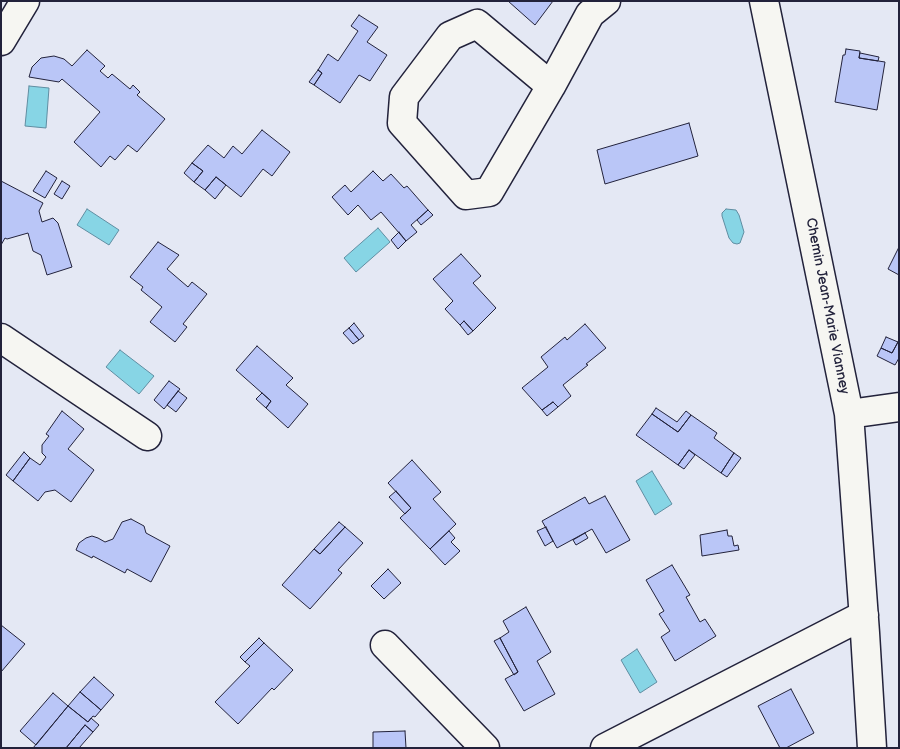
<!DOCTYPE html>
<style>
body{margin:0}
#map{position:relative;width:900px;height:749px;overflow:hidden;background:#e4e8f4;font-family:"Balsamiq Sans",sans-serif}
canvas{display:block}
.frame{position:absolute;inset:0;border:2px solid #22223b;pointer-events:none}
</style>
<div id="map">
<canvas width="900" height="749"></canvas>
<div class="frame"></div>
</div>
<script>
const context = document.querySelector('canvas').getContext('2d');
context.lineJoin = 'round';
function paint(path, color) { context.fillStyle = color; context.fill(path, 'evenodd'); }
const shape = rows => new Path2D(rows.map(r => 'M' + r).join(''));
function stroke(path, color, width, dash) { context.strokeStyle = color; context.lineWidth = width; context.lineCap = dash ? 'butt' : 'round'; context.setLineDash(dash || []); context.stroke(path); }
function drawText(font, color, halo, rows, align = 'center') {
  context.font = font + ' "Balsamiq Sans",sans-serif'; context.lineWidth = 4; context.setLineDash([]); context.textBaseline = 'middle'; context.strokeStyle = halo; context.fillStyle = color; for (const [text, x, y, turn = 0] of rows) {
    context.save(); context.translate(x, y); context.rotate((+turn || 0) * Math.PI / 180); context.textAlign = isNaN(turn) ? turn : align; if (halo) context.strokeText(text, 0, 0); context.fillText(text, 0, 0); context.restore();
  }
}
const water = shape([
 [29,86,49,88,46,128,25,126,29,86],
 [87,209,119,230,109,245,77,225,87,209],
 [726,209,736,210,739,215,744,232,740,243,737,244,733,243,729,238,722,216,722,213,726,209],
 [378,228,390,242,356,272,344,258,378,228],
 [120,350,154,376,139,394,106,367,120,350],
 [652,471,672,504,655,515,636,481,652,471],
 [637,649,657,682,640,693,621,660,637,649]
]);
const building = shape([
 [508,1,553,1,535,25,508,1],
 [359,15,378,27,367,42,387,55,370,81,359,75,340,103,314,85,322,73,318,70,328,54,338,61,358,31,351,26,359,15],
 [846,49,860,51,859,58,885,62,877,110,835,102,843,55,845,55,846,49],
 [87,50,105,66,100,71,108,78,112,74,130,89,133,85,140,92,137,95,165,119,137,152,128,145,115,160,110,156,101,167,74,142,100,112,62,79,59,82,29,77,32,67,41,58,54,56,64,59,72,66,87,50],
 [860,53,879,57,878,61,859,58,860,53],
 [318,70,322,73,314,85,309,82,318,70],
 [689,123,698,156,605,184,597,150,689,123],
 [262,130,290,152,272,176,263,169,241,197,216,177,205,190,194,182,203,171,192,163,208,145,224,158,233,146,242,154,262,130],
 [192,163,203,171,194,182,184,173,192,163],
 [46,171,57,178,45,198,33,191,46,171],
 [373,171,383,181,391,174,404,188,407,186,428,210,411,225,417,232,406,241,381,212,371,220,358,205,348,215,332,197,345,185,351,192,373,171],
 [216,177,226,185,215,199,205,190,216,177],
 [1,181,43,203,39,211,42,222,53,218,58,223,72,267,47,275,41,255,33,251,28,233,7,239,5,238,1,245,1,181],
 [62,181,70,186,62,199,54,194,62,181],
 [428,210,433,215,421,225,417,220,428,210],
 [399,232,406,241,398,249,391,240,399,232],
 [158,242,179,255,167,269,188,287,192,282,207,294,183,324,187,327,175,342,150,322,162,307,141,290,143,287,130,277,158,242],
 [899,247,899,275,888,269,899,247],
 [461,254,481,276,473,283,496,308,473,331,464,321,460,325,445,309,453,301,433,279,461,254],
 [464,321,473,331,468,335,460,325,464,321],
 [354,323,364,336,359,340,349,328,354,323],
 [585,324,606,348,586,364,588,365,563,385,571,396,558,407,553,402,542,410,522,388,548,367,541,357,565,337,567,340,585,324],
 [349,328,359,340,353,344,343,333,349,328],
 [886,337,898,342,892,353,881,348,886,337],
 [898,342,899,343,899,358,895,365,877,356,881,348,892,353,898,342],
 [257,346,293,378,286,385,308,404,288,428,266,408,271,401,236,370,257,346],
 [169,381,180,389,164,409,154,400,169,381],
 [178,391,187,398,176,412,167,405,178,391],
 [262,393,271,401,266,408,256,399,262,393],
 [553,402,558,407,547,416,542,410,553,402],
 [656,408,677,422,686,411,691,415,678,432,652,414,656,408],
 [62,411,84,429,68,449,94,470,71,502,55,490,45,492,38,501,13,481,30,458,40,465,46,457,42,453,42,445,49,436,46,434,62,411],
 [652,414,678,432,691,415,717,433,714,438,734,453,721,473,689,450,678,465,636,435,652,414],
 [689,450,695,455,684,469,678,465,689,450],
 [24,452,30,458,13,481,6,475,24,452],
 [734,453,741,458,727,477,721,473,734,453],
 [412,460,441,492,433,499,456,524,430,549,400,518,411,508,388,483,412,460],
 [396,491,411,508,405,514,389,497,396,491],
 [605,496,630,540,606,553,592,529,557,548,542,521,585,497,589,504,605,496],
 [131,519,144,526,146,533,170,546,151,582,127,569,125,573,93,556,92,558,76,550,79,543,86,538,92,536,98,538,105,542,113,539,122,522,131,519],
 [339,522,345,527,320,554,314,549,339,522],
 [345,527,363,543,338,570,342,573,310,609,282,585,314,549,320,554,345,527],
 [546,527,553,541,545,546,537,531,546,527],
 [727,530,728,536,732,536,734,546,738,545,739,550,702,556,700,535,727,530],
 [449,531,455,538,451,542,460,551,445,565,430,549,449,531],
 [585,533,588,538,576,545,573,540,585,533],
 [672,565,690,595,686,597,700,622,705,619,716,636,675,661,661,637,670,631,659,614,664,611,646,580,672,565],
 [388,569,401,583,384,599,371,586,388,569],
 [526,607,551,652,537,661,555,694,524,711,505,679,518,672,500,638,509,632,503,621,526,607],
 [1,625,25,644,1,672,1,625],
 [259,638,264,643,245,662,240,657,259,638],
 [500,638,518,672,514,675,494,641,500,638],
 [264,643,293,670,274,690,272,688,238,724,215,702,250,666,245,662,264,643],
 [94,677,114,695,101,710,80,692,94,677],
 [791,689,814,733,786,748,780,748,758,706,791,689],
 [80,692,101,710,95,717,93,716,88,722,68,706,80,692],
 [53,693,68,706,36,745,20,731,53,693],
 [68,706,88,722,91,718,99,725,93,732,85,725,66,748,33,748,68,706],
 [85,725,93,732,79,748,66,748,85,725],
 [405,731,406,748,373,748,373,732,405,731]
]);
const minor = shape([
 [764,1,849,414,865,633,872,748],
 [1,41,25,1],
 [551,86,477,24,450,36,404,97,402,123,466,195,489,192,551,86,590,14,606,1],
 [1,338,147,436],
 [849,414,899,407],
 [385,645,485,748],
 [605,748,864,615]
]);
const streetNames = [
 ["Chemin Jean-Marie Vianney",827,306,79]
];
paint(water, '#87d5e5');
stroke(water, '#5f8da1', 1);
paint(building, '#bac6f7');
stroke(building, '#22223b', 1);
stroke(minor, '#22223b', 31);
stroke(minor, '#f6f6f2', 28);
drawText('14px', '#22223b', '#f6f6f2', streetNames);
</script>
